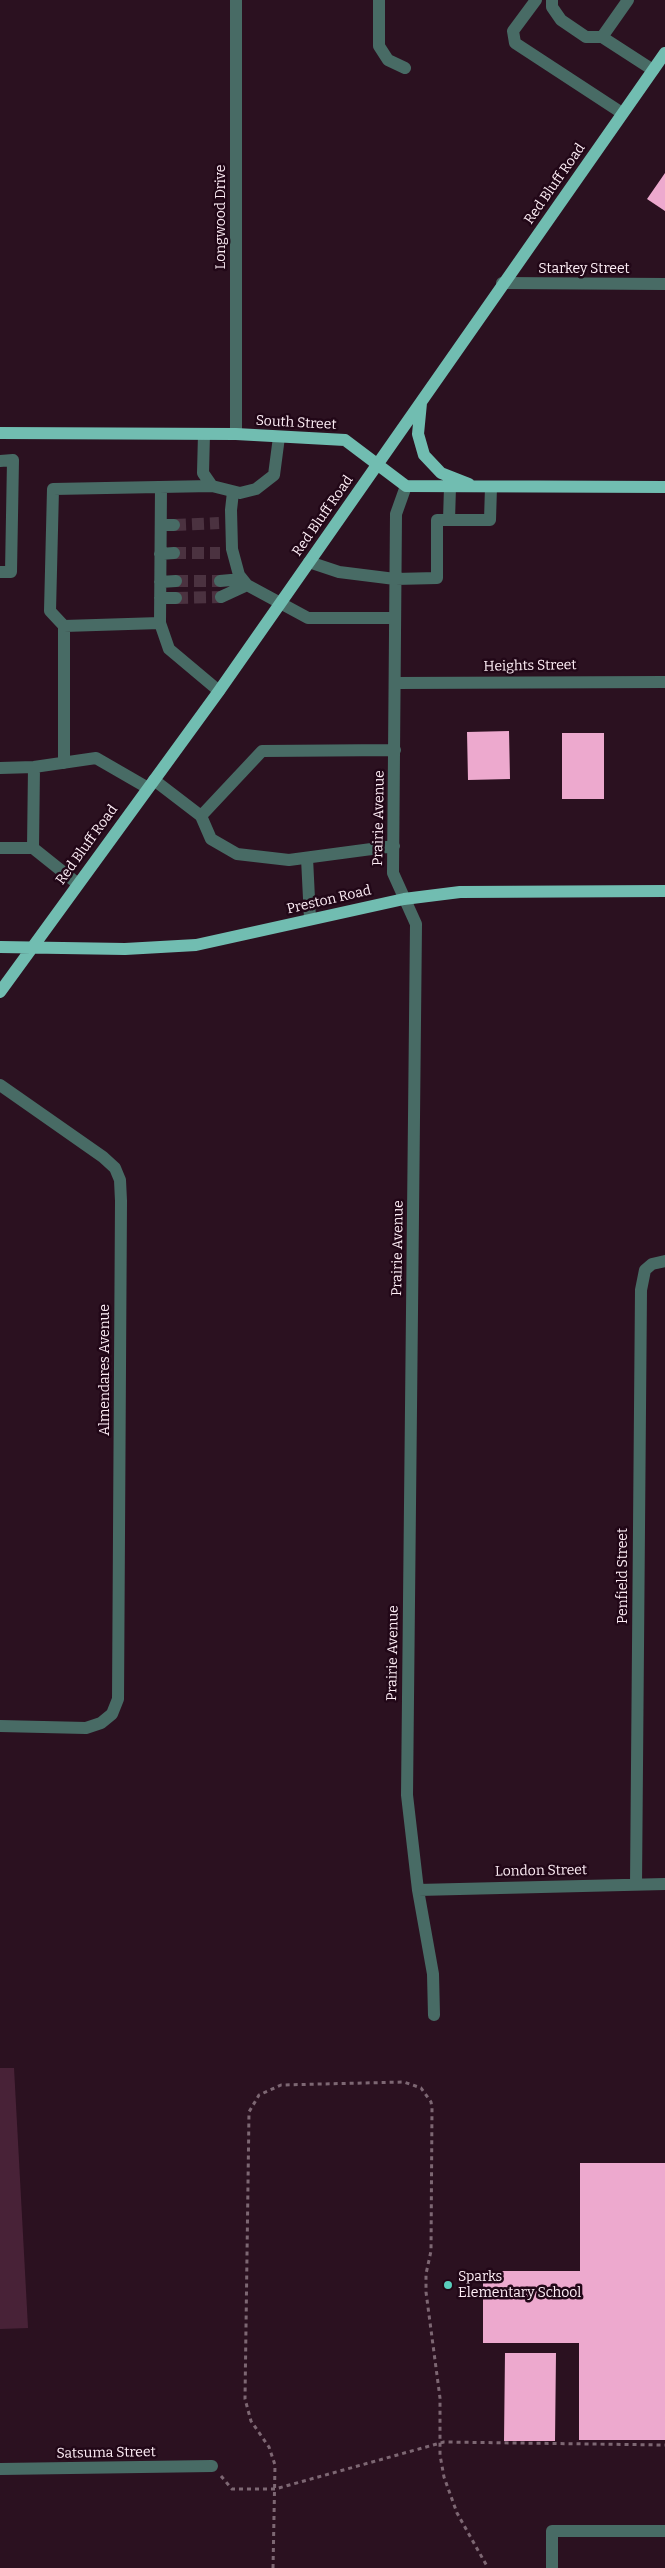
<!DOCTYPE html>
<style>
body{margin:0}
canvas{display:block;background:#2b1120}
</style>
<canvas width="665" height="2568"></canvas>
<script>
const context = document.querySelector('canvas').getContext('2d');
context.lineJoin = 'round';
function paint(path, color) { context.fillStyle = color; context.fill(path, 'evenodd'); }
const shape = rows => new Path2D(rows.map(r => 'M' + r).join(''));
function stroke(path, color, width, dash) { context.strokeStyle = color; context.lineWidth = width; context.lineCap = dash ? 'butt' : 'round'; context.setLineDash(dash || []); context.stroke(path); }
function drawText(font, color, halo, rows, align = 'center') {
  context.font = font + ' Bitter,serif'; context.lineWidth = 5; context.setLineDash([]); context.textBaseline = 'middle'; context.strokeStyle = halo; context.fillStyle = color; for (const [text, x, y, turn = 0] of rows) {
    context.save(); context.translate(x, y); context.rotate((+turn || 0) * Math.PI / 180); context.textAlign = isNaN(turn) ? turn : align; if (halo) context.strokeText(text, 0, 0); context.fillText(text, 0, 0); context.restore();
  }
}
const green = shape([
 [0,2068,14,2068,28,2328,0,2329]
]);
const building = shape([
 [665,173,665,211,647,199],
 [509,731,510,779,468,780,467,732],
 [562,733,604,733,604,799,562,799],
 [580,2163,665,2163,665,2440,579,2440,579,2343,483,2343,483,2271,580,2271],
 [505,2353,556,2353,555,2441,504,2441]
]);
const minorTunnel = shape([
 [174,525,219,523],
 [174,553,220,553],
 [176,581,220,581],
 [176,598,221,597]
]);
const path = shape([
 [221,2476,232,2489,275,2489,444,2442,665,2445],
 [273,2568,275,2465,269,2447,251,2421,245,2399,249,2112,259,2095,281,2085,404,2082,421,2088,431,2102,432,2108,431,2251,426,2274,426,2292,440,2398,440,2455,444,2477,457,2513,488,2568]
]);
const minor = shape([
 [236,0,236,434],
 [379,0,379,46,388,60,405,68],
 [536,0,513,31,515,43,622,113],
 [552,0,552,7,561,20,586,37,602,37],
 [628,0,602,37,653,70],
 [502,283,665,284],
 [204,434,203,473,212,486,240,493,256,489,274,475,279,437],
 [0,461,13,460,11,572,0,572],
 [406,486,396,514,393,873,416,924,407,1795,418,1890,433,1974,434,2015],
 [233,492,231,510,232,549,239,575,247,585,308,618,395,618],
 [449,520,450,487],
 [161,525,174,525],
 [160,554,174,553],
 [309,562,339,572,395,579,437,578,437,520,490,520,491,487],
 [220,581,242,579],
 [160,582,176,581],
 [221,597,247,585],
 [160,598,176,598],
 [160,623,169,649,219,691],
 [64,626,50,611,53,489,212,486],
 [395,683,665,682],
 [64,763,64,626,160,623,161,487],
 [0,768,34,767,96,758,148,788],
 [154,780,201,816,211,839,237,854,289,860,394,846],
 [201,816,262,751,395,750],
 [0,848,33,848,34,767],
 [33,848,78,884],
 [307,858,310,919],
 [0,1085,103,1157,115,1168,120,1180,121,1201,118,1699,112,1714,101,1723,86,1728,0,1726],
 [636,1884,641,1290,645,1270,652,1264,665,1261],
 [418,1890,665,1884],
 [0,2469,212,2466],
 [552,2568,552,2531,665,2531]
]);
const major = shape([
 [421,403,418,434,424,455,441,473,469,484],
 [0,433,236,434,345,440,406,486,665,487],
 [0,947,125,949,196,945,404,899,460,892,665,891],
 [0,992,219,691,665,53]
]);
const markers = [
 [448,2285,5,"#5acebd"]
];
const streetNames = [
 ["Red Bluff Road",555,184,-55],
 ["Longwood Drive",221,217,-90],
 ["Starkey Street",584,269],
 ["South Street",296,423,3],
 ["Red Bluff Road",323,516,-55],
 ["Heights Street",530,666,-1],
 ["Prairie Avenue",379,818,-89],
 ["Red Bluff Road",87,845,-54],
 ["Preston Road",329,900,-13],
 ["Prairie Avenue",398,1248,-89],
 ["Almendares Avenue",105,1370,-90],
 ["Penfield Street",623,1576,-90],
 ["Prairie Avenue",393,1653,-89],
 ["London Street",541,1871,-1],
 ["Satsuma Street",106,2453,-1]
];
const poiNames = [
 ["Sparks",458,2277],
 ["Elementary School",458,2293]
];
paint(green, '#482237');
paint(building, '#eda9ce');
stroke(minorTunnel, '#4b3240', 12, [12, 6]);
stroke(path, '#7d6773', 3, [4, 4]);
stroke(minor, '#486b65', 12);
stroke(major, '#71bdb1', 12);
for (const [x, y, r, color] of markers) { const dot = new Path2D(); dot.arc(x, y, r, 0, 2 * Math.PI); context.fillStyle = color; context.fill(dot); stroke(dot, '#210717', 2); }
drawText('14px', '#feeef6', '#210717', streetNames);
drawText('14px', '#feeef6', '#210717', poiNames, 'left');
</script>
